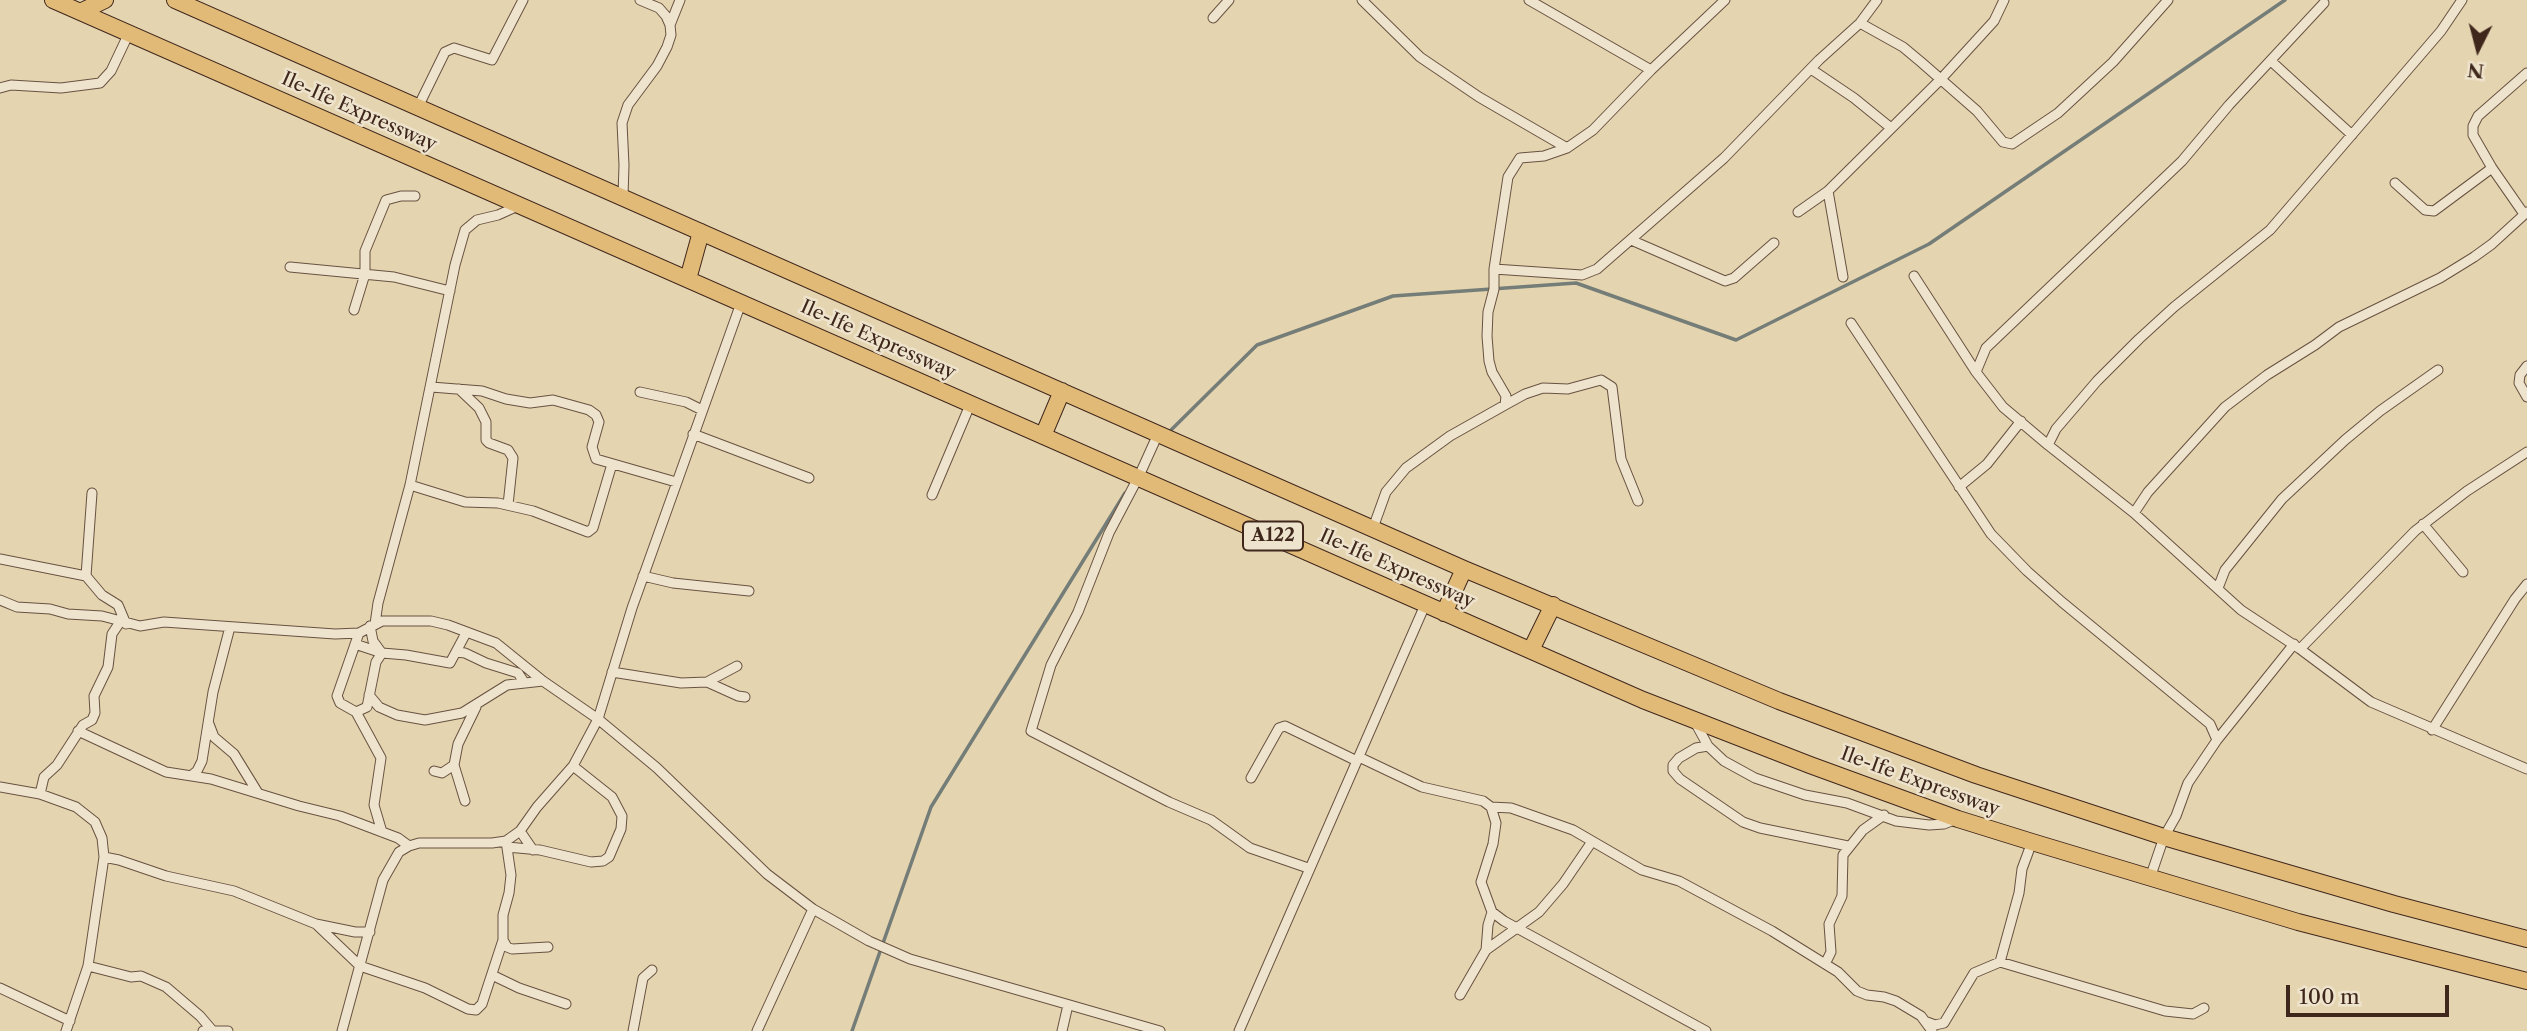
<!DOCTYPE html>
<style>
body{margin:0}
#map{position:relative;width:2527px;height:1031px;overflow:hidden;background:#e5d4b0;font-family:"Libre Caslon Text",serif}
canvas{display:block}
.north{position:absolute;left:2443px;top:14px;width:70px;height:70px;-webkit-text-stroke:5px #eee3cc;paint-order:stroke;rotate:186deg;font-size:19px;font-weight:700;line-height:28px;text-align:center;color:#3f271c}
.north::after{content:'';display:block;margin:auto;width:24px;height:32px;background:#3f271c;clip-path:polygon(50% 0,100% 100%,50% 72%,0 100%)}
.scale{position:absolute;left:2286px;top:985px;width:163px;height:32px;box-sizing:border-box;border:4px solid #3f271c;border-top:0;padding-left:9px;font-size:21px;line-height:24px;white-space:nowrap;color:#3f271c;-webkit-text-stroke:5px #eee3cc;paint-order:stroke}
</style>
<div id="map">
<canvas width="2527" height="1031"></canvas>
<div class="north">N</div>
<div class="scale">100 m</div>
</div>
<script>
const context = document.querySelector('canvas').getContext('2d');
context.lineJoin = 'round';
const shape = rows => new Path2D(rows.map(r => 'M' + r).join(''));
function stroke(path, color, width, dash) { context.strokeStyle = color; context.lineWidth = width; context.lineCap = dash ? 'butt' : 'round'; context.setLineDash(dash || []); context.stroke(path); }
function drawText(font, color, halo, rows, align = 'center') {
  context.font = font + ' "Libre Caslon Text",serif'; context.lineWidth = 5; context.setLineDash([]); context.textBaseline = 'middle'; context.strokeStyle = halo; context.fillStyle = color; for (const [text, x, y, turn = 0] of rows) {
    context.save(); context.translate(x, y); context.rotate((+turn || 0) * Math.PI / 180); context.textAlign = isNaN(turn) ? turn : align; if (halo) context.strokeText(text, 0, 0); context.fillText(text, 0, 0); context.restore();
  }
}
const stream = shape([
 [1168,433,1257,345,1393,296,1576,283,1736,340,1929,244,2285,0],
 [852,1031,931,807,1125,493]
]);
const street = shape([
 [1362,0,1420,57,1479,97,1567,148],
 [1529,0,1651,70],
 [2462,0,2441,31,2270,230,2174,307,2139,339,2097,381,2056,429,2048,445,2134,513,2241,610,2300,649,2371,702,2527,769],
 [1213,18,1229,0],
 [1860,23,1903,47,1921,62,1977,111,2003,142,2012,144,2058,113,2113,62,2168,0],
 [670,25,680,0],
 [2271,61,2352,135],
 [1811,69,1854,98,1891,128],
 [0,88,11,85,61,88,100,83,111,71,129,33],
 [418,107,445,52,454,48,492,60,523,0],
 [2395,183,2425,210,2434,211,2492,168],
 [1828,191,1843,277],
 [623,196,624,165,622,123,628,105,657,66,667,47,671,35,670,25,666,16,659,8,640,0],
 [1798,212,1828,191,1941,79,1994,21,2004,0],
 [2524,214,2492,168,2473,135,2473,126,2478,116,2527,73],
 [1631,240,1725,281,1734,278,1774,243],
 [290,267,394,277,450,291],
 [1494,269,1508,177,1520,158,1544,156,1567,148,1593,130,1651,70,1725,0],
 [1914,276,1976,372,2003,407,2048,445],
 [354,310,365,274,365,251,386,200,401,196,415,196],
 [1851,323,1991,534,2027,571,2062,602,2210,724,2217,740],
 [2527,366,2520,375,2519,383,2527,397],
 [1976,372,1986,348,2182,161,2229,105,2324,3],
 [431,387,482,391,506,399,530,403,553,400,589,410,596,415,599,422,592,447,596,459,676,482],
 [459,389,479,408,486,422,486,440,489,443,508,450,513,458,508,505],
 [640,392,686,402,702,410],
 [1505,405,1525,394,1543,388,1568,389,1601,380,1612,387,1621,459,1638,501],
 [693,434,809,478],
 [1158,434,1139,476,1109,533,1078,612,1051,665,1031,731,1169,802,1211,820,1250,848,1308,868],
 [410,485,465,502,498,503,533,511,588,532,593,528,612,464],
 [1959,487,1987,464,2021,421],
 [932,495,970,405],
 [2134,513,2148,492,2225,407,2267,375,2315,345,2339,327,2440,278,2474,257,2492,244,2527,212],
 [2423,524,2463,572],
 [1373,528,1386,492,1406,468,1450,436,1505,405,1506,396,1492,372,1489,361,1487,336,1488,312,1494,289,1494,269,1582,275,1597,269,1724,158,1819,60,1860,23,1877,0],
 [0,559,86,576,102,595,118,605,126,624],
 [86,576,92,493],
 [643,576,673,583,749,591],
 [2218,588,2225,570,2282,499,2345,440,2380,411,2438,370],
 [0,600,17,607,50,609,68,614,102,616,140,626,164,622,335,634,359,633,382,621,431,621,448,625,496,643,543,681,598,719,657,768,767,874,813,909,869,941,910,959,1160,1031],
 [375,624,378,603,410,485,455,265,465,230,477,220,498,215,518,206],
 [370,626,373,641,381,652],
 [359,633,337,696,340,703,356,712,381,758,374,805,382,832],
 [355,644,382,653,406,655,450,663,466,633],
 [2300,649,2415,531,2467,491,2527,452],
 [456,652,465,653,486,663,518,673,524,682],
 [612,672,681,683,707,682,737,666],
 [707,682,738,696,745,697],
 [369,695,379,707,397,715,425,720,462,713,507,685,543,681],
 [356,712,367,707,376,662,382,653],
 [1695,722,1708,746,1724,761,1755,778,1805,795,1847,803,1896,821,1929,825,1944,824,1956,819],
 [209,724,214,737,234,754,258,793],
 [2432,730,2515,599,2527,584],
 [78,731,166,772,211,779,299,806,340,816,398,838,409,846],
 [1708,746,1696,748,1679,758,1673,765,1673,771,1680,779,1743,822,1760,828,1848,846],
 [1359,757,1422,787,1483,801,1491,807,1496,823,1493,844,1481,882,1492,912,1504,921,1706,1031],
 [434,771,442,773,454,765],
 [192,775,197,771,202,761,213,692,230,627],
 [1251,778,1279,728,1285,726,1357,761],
 [0,787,40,794,76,807,95,822,102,838,104,857,88,966,66,1031],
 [40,794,44,777,57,765,83,725,92,720,95,713,94,696,108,667,112,634,120,622],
 [465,801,454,765,458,744,476,707],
 [1491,807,1511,808,1573,830,1642,870,1679,881,1772,931,1838,972,1857,991,1867,995,1884,997,1896,1001,1921,1016,1932,1031],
 [520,831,533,850],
 [507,847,540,850,591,862,603,861,609,857,621,829,622,816,612,797,573,766],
 [104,857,119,860,166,876,234,891,316,924,355,932,370,932],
 [2150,878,2164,837,2176,816,2188,783,2217,740,2294,644],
 [316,924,360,966,425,988,468,1009,476,1010,482,1004,503,940,503,915,509,893,511,875,506,841],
 [503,940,507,947,512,949,548,947],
 [1486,950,1488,925,1492,912],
 [2000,962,2019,893,2022,869,2032,842],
 [1825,964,1831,952,1829,924,1842,896,1843,855,1863,830,1884,815],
 [88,966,131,977,141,976,166,987,200,1016,212,1030],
 [492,975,519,988,566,1004],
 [0,988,70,1021],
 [1460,995,1486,950,1539,912,1563,884,1591,843],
 [1927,1022,1935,1025,1944,1023,1974,973,2000,962,2165,1011,2193,1014,2204,1008],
 [203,1031,228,1031],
 [342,1031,383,880,399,852,409,846,419,843,492,843,506,841,520,831,537,807,573,766,598,719,632,608,741,303],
 [633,1031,643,978,652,970],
 [757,1031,813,909],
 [1062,1031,1068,1005],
 [1239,1031,1425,605]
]);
const highway = shape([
 [53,0,1643,700,1810,765,1958,819,2032,842,2298,922,2527,981],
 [175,0,1464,569,1779,701,1976,775,2164,837,2394,904,2527,939],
 [80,12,105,0],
 [688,279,701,232],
 [1043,436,1062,391],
 [1444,613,1464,569],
 [1531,650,1553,605]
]);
const shields = [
 [1273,536,60]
];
const shieldNames = [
 ["A122",1273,536]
];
const streetNames = [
 ["Ile-Ife Expressway",359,112,24],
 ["Ile-Ife Expressway",878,340,24],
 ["Ile-Ife Expressway",1397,569,24],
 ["Ile-Ife Expressway",1920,782,20]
];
stroke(stream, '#747d77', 3.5);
stroke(street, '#685241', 11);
stroke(highway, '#3f271c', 18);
stroke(street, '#eee3cc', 9);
stroke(highway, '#e2ba78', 16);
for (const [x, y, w] of shields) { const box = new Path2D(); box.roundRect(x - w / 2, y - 14.5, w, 29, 5); context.fillStyle = '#eee3cc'; context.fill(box); stroke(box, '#3f271c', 2); }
drawText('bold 18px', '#3f271c', null, shieldNames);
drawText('19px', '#3f271c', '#eee3cc', streetNames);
</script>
